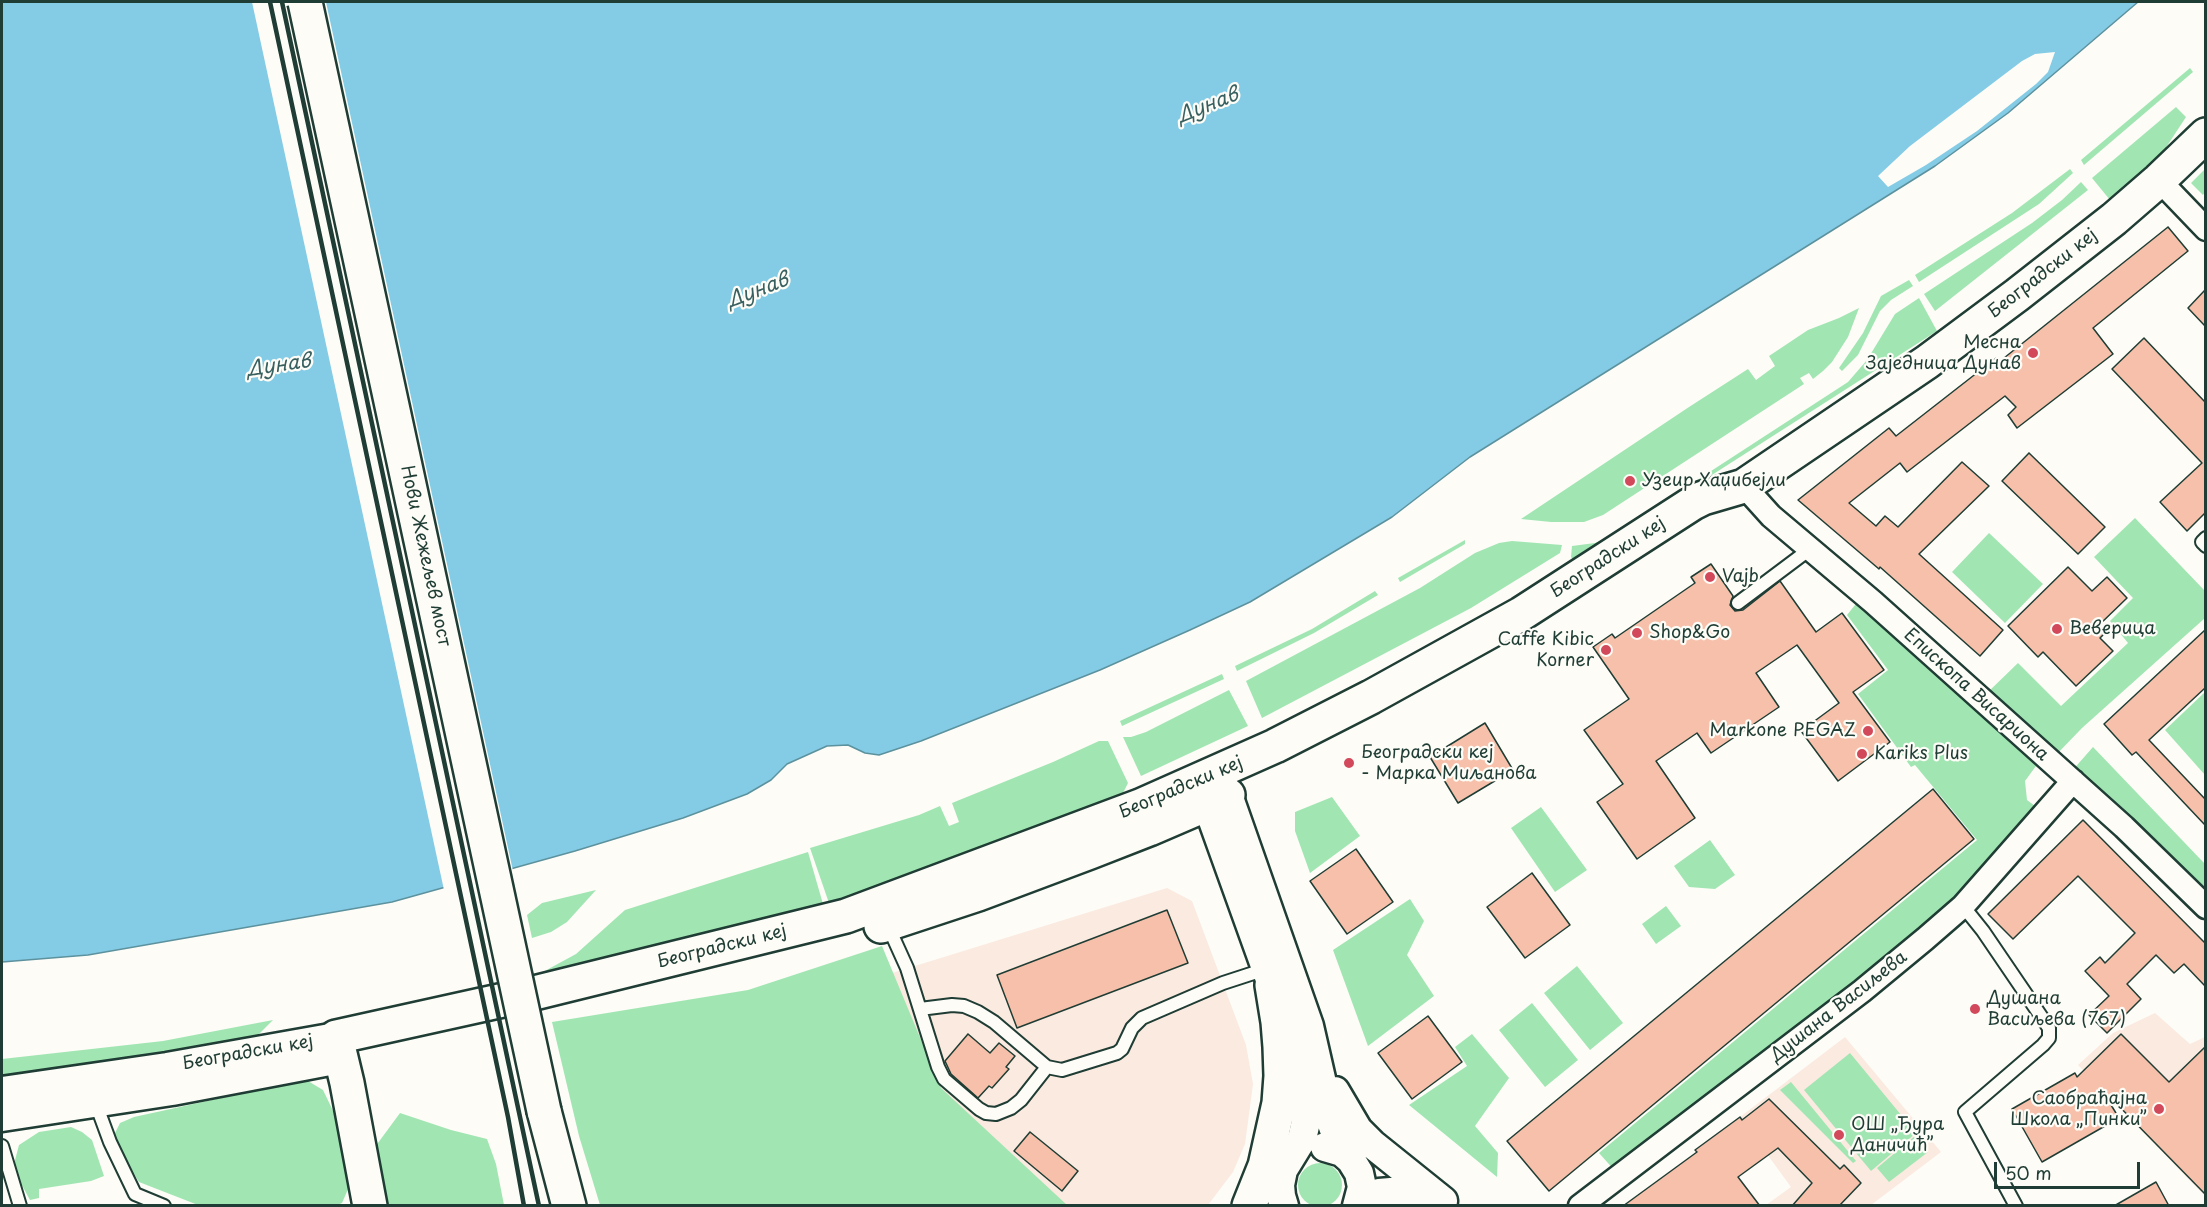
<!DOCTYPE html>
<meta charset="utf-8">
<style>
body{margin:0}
#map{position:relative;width:2207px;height:1207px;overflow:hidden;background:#fdfcf7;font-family:"Playpen Sans",sans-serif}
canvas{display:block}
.frame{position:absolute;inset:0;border:3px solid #1f3d34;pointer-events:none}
.scale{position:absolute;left:1994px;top:1162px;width:146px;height:27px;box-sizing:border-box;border:3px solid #1f3d34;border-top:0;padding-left:8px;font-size:18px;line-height:21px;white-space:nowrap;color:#1f3d34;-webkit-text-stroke:4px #fdfcf7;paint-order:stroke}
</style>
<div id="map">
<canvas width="2207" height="1207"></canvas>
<div class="frame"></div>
<div class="scale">50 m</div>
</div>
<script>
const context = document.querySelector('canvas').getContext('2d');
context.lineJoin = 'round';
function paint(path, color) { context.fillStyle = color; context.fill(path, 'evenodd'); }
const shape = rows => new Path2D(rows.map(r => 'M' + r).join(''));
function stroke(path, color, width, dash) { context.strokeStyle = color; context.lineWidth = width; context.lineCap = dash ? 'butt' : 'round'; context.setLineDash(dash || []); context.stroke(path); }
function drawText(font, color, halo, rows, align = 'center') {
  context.font = font + ' "Playpen Sans",sans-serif'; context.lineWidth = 4.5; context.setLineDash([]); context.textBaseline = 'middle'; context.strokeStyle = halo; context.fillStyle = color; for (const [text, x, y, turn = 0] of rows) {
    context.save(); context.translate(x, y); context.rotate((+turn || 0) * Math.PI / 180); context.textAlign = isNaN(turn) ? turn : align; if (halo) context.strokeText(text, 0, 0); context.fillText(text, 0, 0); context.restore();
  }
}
const built = shape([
 [1167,888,1192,901,1246,1045,1253,1084,1245,1144,1233,1172,1208,1205,1060,1205,949,1111,889,974],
 [2155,1013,2190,1044,2205,1037,2205,1196,2078,1065,2113,1033],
 [1845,1037,1941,1152,1871,1205,1766,1205,1791,1187,1740,1117]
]);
const green = shape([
 [2190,68,2193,72,2084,165,2081,160],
 [2176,107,2186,117,2163,152,2110,200,2092,178],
 [2070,169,2073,173,2039,204,1919,282,1915,275,2012,213],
 [2205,169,2205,192,2203,195,2191,183],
 [2081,182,2088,190,1935,311,1924,294,2032,223,2062,200],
 [1909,280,1913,286,1891,300,1880,311,1858,355,1842,371,1839,368,1863,333,1881,296],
 [1919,298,1937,331,1690,489,1688,486,1848,382,1867,360,1895,314],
 [1859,308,1848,337,1832,362,1823,371,1813,379,1809,373,1800,378,1804,384,1603,515,1584,522,1551,522,1521,519,1689,407,1748,369,1756,380,1775,366,1769,356,1808,330,1839,318],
 [2135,518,2205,591,2205,618,2082,728,2055,756,1987,693,2018,663,2061,706,2128,643,2110,621,2133,598,2094,557],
 [1989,533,2043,584,2005,623,1952,572],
 [1617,534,1577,565,1571,557,1572,546,1595,543],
 [1465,540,1465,544,1400,582,1398,578],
 [1512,541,1562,545,1560,553,1471,608,1262,718,1246,681,1420,588,1475,553,1499,543],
 [1375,591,1378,595,1314,633,1237,671,1235,666,1312,629],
 [1859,600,2036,766,2025,781,2027,800,2039,809,1957,903,1616,1172,1599,1153,1977,840,1915,765,1911,767,1858,694,1888,670,1847,615],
 [1222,674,1224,679,1122,726,1120,721],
 [1229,690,1248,726,1141,776,1123,737,1131,737,1146,732],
 [2205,692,2205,775,2165,730],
 [1099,741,1108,741,1128,783,1121,797,1117,799,1114,796,1104,800,1093,814,830,906,810,848,919,815,940,806,949,826,959,822,952,803,1053,762],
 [2093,747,2205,864,2205,898,2071,772],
 [1332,797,1360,836,1310,873,1295,831,1295,812],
 [1541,807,1587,870,1555,892,1511,828],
 [1710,840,1735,875,1715,889,1689,887,1674,866],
 [808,852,825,911,545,986,541,973,576,954,625,910],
 [596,890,567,922,551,932,532,938,527,915,542,903],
 [1410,899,1424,921,1407,955,1434,996,1368,1046,1333,950],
 [1666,906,1681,926,1656,944,1642,924],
 [882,946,941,1088,1067,1205,600,1205,579,1136,552,1022,748,990],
 [1577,966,1623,1023,1590,1050,1544,993],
 [1532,1003,1578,1060,1545,1087,1499,1030],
 [273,1020,255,1038,2,1081,2,1059,163,1041],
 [1472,1034,1509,1078,1475,1126,1498,1153,1497,1177,1409,1105,1467,1066,1455,1047],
 [1850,1053,1916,1133,1871,1171,1804,1090],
 [308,1081,323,1090,337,1119,349,1187,342,1203,337,1205,198,1205,139,1182,123,1156,114,1135,120,1123,134,1117,285,1084],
 [1791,1082,1856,1161,1853,1163,1780,1090],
 [400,1113,451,1130,487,1139,496,1164,504,1205,388,1205,375,1147],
 [71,1127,82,1132,92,1140,104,1176,91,1181,39,1189,39,1198,30,1200,18,1178,14,1164,19,1145,39,1132],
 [1915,1136,1928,1152,1889,1182,1877,1168],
 '1298 1185a22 22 0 1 1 44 0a22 22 0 1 1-44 0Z'
]);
const water = shape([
 [2,2,2138,2,2008,113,1935,166,1470,457,1392,517,1250,602,1190,630,1100,670,921,741,879,755,865,753,848,745,827,746,787,764,771,780,747,794,683,818,575,851,392,902,88,955,2,962,2,2]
]);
const pier = shape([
 [252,2,326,2,513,871,444,890],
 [2055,52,2048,72,2036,84,1977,131,1926,165,1888,187,1878,176,1910,146,2022,61,2035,54]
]);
const building = shape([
 [2168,227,2188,251,2093,328,2113,354,2017,428,2008,415,2016,407,2005,396,1907,472,1900,463,1849,503,1876,526,1885,516,1898,527,1962,462,1989,486,1919,554,2003,630,1980,656,1880,567,1879,569,1798,500,1889,428,1896,436,1996,358,1999,362,2168,227],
 [2205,290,2205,326,2188,308,2205,290],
 [2144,338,2205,402,2205,513,2187,531,2160,502,2202,463,2112,369,2144,338],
 [2029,453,2105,527,2078,554,2002,481,2029,453],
 [1711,564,1733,596,1730,605,1735,611,1743,610,1780,581,1816,632,1842,613,1884,670,1853,692,1890,742,1838,781,1801,731,1839,703,1797,645,1756,673,1779,707,1711,753,1697,733,1656,761,1695,818,1637,859,1597,802,1623,784,1584,730,1629,699,1593,647,1612,634,1615,638,1695,583,1691,577,1711,564],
 [2068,567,2092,591,2107,577,2127,598,2098,626,2105,633,2100,638,2113,651,2076,686,2043,652,2038,657,2008,626,2068,567],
 [2205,630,2205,688,2149,740,2205,799,2205,825,2136,752,2132,755,2104,724,2205,630],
 [1485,723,1513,770,1458,803,1430,757,1485,723],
 [1933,789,1974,839,1549,1191,1507,1141,1933,789],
 [2083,820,2205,943,2205,986,2184,964,2174,973,2156,955,2127,984,2141,999,2107,1033,2089,1015,2109,996,2085,971,2100,957,2105,963,2135,933,2078,876,2013,939,1988,914,2083,820],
 [1356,849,1393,902,1347,934,1310,881,1356,849],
 [1532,873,1570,925,1525,958,1487,907,1532,873],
 [1167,910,1188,963,1017,1028,997,975,1167,910],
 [1428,1016,1462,1062,1412,1099,1378,1053,1428,1016],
 [968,1034,990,1053,999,1043,1015,1056,1006,1067,1009,1069,992,1088,989,1086,978,1098,951,1074,945,1061,968,1034],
 [2121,1034,2169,1082,2205,1047,2205,1194,2111,1098,2108,1100,2119,1118,2042,1162,2012,1109,2075,1073,2077,1077,2121,1034],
 [1769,1099,1840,1169,1844,1165,1861,1183,1839,1206,1792,1206,1812,1183,1778,1148,1738,1177,1760,1206,1623,1206,1697,1152,1695,1150,1740,1117,1742,1120,1769,1099],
 [1030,1132,1078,1171,1062,1191,1014,1151,1030,1132],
 [2156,1182,2169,1206,2114,1206,2156,1182]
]);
const service = shape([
 [2206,538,2202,542,2206,546],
 [1738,603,1810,549],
 [1963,906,1983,931,2049,1028,2049,1038,2043,1045,1965,1112,2016,1206],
 [888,926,907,968,938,1067,944,1079,979,1109,986,1113,996,1114,1011,1108,1021,1100,1047,1067],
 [920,1009,952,1005,964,1006,978,1012,994,1022,1047,1067,1062,1070,1117,1053,1122,1049,1132,1028,1142,1018,1223,983,1266,969],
 [96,1104,110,1142,135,1194,164,1206],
 [2,1146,20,1206]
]);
const minor = shape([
 [2159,180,2206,229],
 [1744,486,1771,516,1873,602,2124,827,2206,907],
 [1580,1206,1862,991,1925,939,1963,906,2073,781]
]);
const tertiary = shape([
 [2,1091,167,1067,336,1037],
 [1335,1091,1358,1130,1372,1144,1443,1201],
 [2,1117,172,1091,340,1059],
 [1325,1147,1342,1152,1351,1160,1359,1173,1362,1187,1357,1206],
 [1359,1202,1379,1193,1403,1191,1427,1192],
 [1284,1206,1281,1196,1280,1185,1283,1170,1302,1139,1305,1126,1307,1104,1306,1082,1298,1051,1272,985,1207,804,1205,794,1208,776,1224,787,1228,795,1309,1026,1330,1118,1342,1152]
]);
const secondary = shape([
 [881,926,978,894,1090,852,1149,829,1228,795],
 [544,1111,569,1206],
 [370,1206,347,1083,336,1037,526,995,846,916,1140,806,1275,746,1371,697,1521,614,1693,503,1703,498,1744,486,1927,362,2017,295,2114,219,2159,180,2206,135],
 [1249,1206,1265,1166,1279,1103,1281,1076,1280,1047,1278,1022,1272,985]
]);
const rail = shape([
 [270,2,508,1117,524,1206],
 [282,2,539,1206]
]);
const secondaryBridge = shape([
 [305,2,544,1111]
]);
const markers = [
 [2033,353,6,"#d1495b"],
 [1630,481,6,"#d1495b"],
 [1710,577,6,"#d1495b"],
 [2057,629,6,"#d1495b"],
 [1637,633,6,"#d1495b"],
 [1606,650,6,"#d1495b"],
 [1868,731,6,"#d1495b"],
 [1862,754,6,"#d1495b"],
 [1349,763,6,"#d1495b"],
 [1975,1009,6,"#d1495b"],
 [2159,1109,6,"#d1495b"],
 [1839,1135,6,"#d1495b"]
];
const streetNames = [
 ["Београдски кеј",2043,274,-38],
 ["Нови Жежељев мост",425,556,78],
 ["Београдски кеј",1608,558,-33],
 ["Епископа Висариона",1976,695,42],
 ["Београдски кеј",1181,788,-23],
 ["Београдски кеј",722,947,-14],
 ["Душана Васиљева",1839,1007,-38],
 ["Београдски кеј",248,1053,-10]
];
const poiNames = [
 ["Месна",2021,343,"right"],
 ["Заједница Дунав",2021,364,"right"],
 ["Узеир Хаџибејли",1642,481],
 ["Vajb",1722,577],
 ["Веверица",2069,629],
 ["Shop&Go",1649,633],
 ["Caffe Kibic",1594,640,"right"],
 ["Korner",1594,661,"right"],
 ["Markone PEGAZ",1856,731,"right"],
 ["Београдски кеј",1361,753],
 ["- Марка Миљанова",1361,774],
 ["Kariks Plus",1874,754],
 ["Душана",1987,999],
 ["Васиљева (767)",1987,1020],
 ["Саобраћајна",2147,1099,"right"],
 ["Школа „Пинки”",2147,1120,"right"],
 ["ОШ „Ђура",1851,1125],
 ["Даничић”",1851,1146]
];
const waterNames = [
 ["Дунав",1208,106,-22],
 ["Дунав",758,291,-21],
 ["Дунав",279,366,-8]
];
paint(built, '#fbeae0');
paint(green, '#a1e6b2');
paint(water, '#84cbe5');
stroke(water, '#5c929e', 1.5);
paint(pier, '#fdfcf7');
paint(building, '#f7c0aa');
stroke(building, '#1f3d34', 1.5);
stroke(service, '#1f3d34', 16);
stroke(minor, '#1f3d34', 27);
stroke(tertiary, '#1f3d34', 33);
stroke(secondary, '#1f3d34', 38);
stroke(service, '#fdfcf7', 12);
stroke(minor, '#fdfcf7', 22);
stroke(tertiary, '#fdfcf7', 28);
stroke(secondary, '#fdfcf7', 33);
stroke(rail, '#1f3d34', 4.5);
stroke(secondaryBridge, '#1f3d34', 38, []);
stroke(secondaryBridge, '#fdfcf7', 33);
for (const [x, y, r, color] of markers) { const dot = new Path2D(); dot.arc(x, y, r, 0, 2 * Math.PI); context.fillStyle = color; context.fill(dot); stroke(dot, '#fdfcf7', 2); }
drawText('18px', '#1f3d34', '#fdfcf7', streetNames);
drawText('18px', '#1f3d34', '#fdfcf7', poiNames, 'left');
drawText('italic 20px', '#386060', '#fdfcf7', waterNames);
</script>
